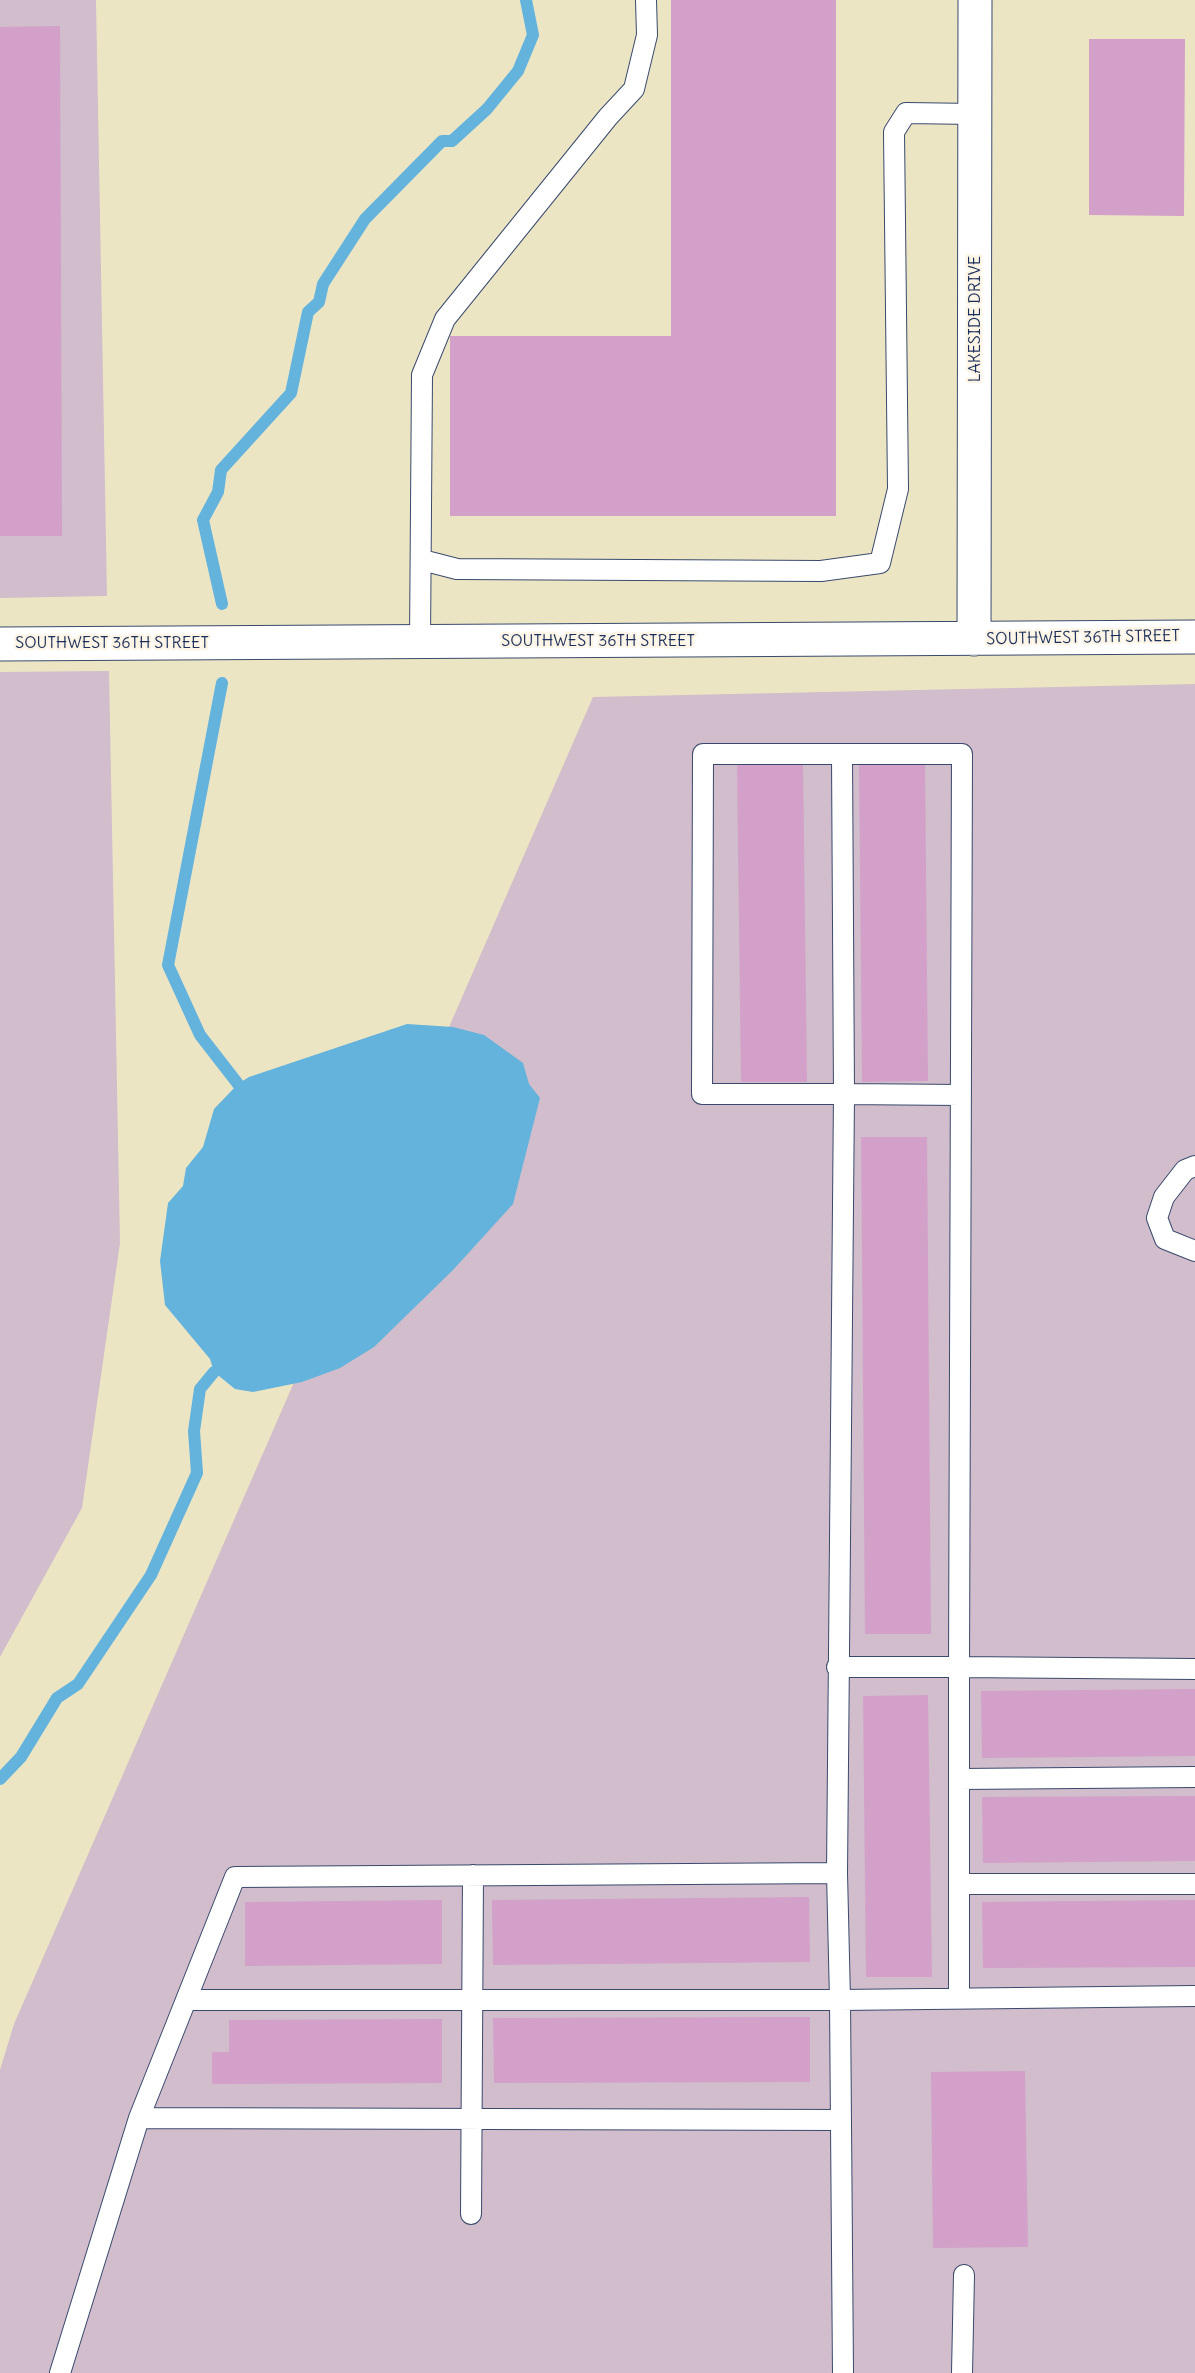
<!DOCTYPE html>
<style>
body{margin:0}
canvas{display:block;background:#ece5c4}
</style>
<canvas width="1195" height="2373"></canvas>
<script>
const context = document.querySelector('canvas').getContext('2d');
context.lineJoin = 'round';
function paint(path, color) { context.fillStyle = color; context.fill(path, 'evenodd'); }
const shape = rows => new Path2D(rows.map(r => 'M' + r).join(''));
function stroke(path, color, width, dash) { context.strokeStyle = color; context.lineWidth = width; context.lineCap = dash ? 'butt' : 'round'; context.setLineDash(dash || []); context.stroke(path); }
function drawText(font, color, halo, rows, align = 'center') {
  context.font = font + ' Delius,sans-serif'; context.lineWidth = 5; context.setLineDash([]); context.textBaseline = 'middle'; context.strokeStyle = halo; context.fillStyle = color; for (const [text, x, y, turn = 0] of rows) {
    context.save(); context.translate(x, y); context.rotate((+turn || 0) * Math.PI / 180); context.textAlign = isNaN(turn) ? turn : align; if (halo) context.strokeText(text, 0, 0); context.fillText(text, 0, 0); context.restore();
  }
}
const industrial = shape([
 [0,0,96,0,107,596,0,598],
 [109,671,120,1243,82,1508,0,1657,0,672],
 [1195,684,1195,2373,0,2373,0,2070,14,2024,593,697]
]);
const water = shape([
 [407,1024,453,1027,484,1035,523,1063,529,1084,540,1098,513,1204,453,1270,374,1347,340,1368,302,1382,253,1392,235,1389,214,1372,210,1359,165,1305,160,1261,168,1203,183,1186,186,1168,203,1147,214,1109,238,1084,249,1077]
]);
const stream = shape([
 [222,604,203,520,218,492,221,470,291,393,308,312,319,302,323,284,365,219,442,141,452,141,487,109,518,71,533,35,526,0],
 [222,683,168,965,200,1035,238,1084],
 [0,1779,21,1757,57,1698,78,1684,151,1575,197,1473,194,1431,200,1389,214,1372]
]);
const building = shape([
 [671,0,836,0,836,516,450,516,450,336,671,336],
 [60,26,62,536,0,536,0,27],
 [1089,39,1185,39,1184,216,1089,215],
 [925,763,928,1081,862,1082,859,764],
 [737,765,803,765,807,1082,741,1082],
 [861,1137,927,1137,931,1634,865,1634],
 [1195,1689,1195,1756,982,1758,981,1691],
 [928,1695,932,1977,866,1977,863,1696],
 [1195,1796,1195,1861,983,1863,982,1797],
 [809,1897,810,1962,493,1965,492,1900],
 [442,1900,442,1964,245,1966,245,1902],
 [1195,1900,1195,1967,983,1968,982,1902],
 [810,2017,810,2082,494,2083,493,2018],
 [442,2019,442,2083,212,2084,212,2052,229,2052,229,2020],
 [1025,2071,1028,2247,933,2248,931,2072]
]);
const service = shape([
 [422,560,457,569,821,571,880,563,898,489,894,132,906,113,975,114],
 [420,641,422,375,445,319,608,117,634,89,647,35,646,0],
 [842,755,844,1094,961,1095],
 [1195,1166,1185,1170,1164,1197,1157,1218,1165,1239,1195,1251],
 [837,1667,959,1667,959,1998],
 [959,1779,1195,1777],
 [959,1884,1195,1884],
 [186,2000,840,2000,837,1873],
 [139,2118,841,2120],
 [471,2214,473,1875],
 [60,2373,139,2118,235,1877,837,1873,844,1094,702,1094,703,754,962,754,959,1667,1195,1669],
 [843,2373,840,2000,1195,1996],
 [962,2373,964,2275]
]);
const minor = shape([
 [974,639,975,0],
 [0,644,1195,637]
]);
const streetNames = [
 ["LAKESIDE DRIVE",975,319,-90],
 ["SOUTHWEST 36TH STREET",1083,638,-1],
 ["SOUTHWEST 36TH STREET",598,641],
 ["SOUTHWEST 36TH STREET",112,643]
];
paint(industrial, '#d1bdcb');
paint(water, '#63b3dd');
stroke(stream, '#63b3dd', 12);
paint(building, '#d2a0c9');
stroke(service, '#3a4a6d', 22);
stroke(minor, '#3a4a6d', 35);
stroke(service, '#fff', 20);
stroke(minor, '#fff', 33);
drawText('16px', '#1b2f5e', '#fcf5e5', streetNames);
</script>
